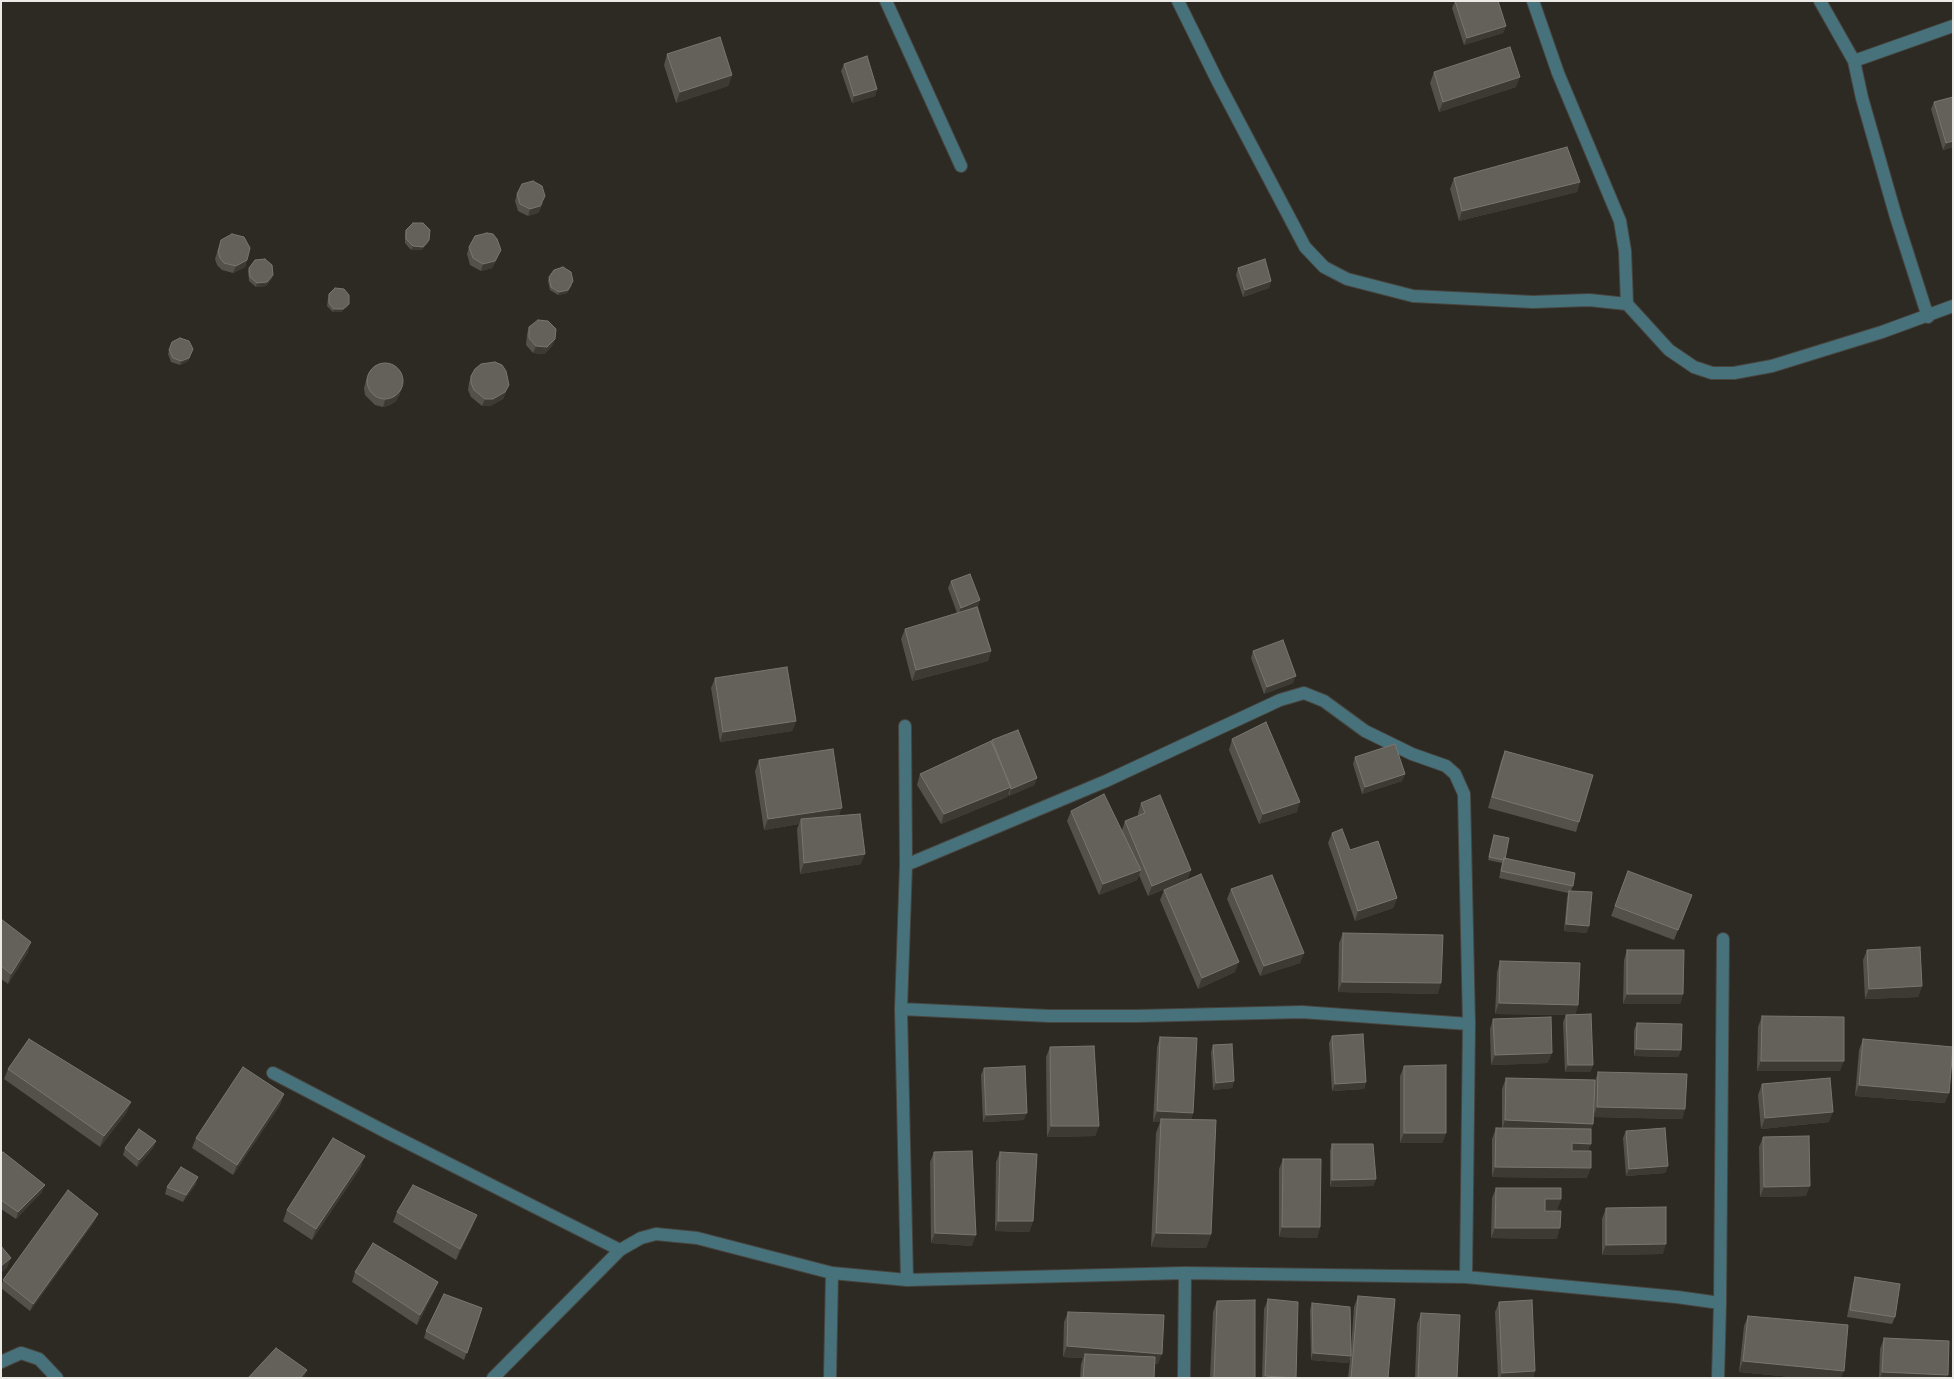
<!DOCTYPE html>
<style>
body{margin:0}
#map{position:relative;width:1954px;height:1379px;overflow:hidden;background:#2d2a24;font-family:Spectral,serif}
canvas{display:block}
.frame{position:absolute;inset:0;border:2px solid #eceae6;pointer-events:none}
</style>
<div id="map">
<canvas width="1954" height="1379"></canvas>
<div class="frame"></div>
</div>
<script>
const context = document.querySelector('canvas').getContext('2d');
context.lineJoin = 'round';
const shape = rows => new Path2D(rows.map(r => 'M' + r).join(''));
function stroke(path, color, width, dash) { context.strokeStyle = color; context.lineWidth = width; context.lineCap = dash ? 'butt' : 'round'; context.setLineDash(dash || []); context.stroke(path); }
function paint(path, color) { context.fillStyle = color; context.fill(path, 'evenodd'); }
const minor = shape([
 [886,1,961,166],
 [1178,1,1218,82,1305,247,1324,267,1347,279,1413,296,1533,302,1589,300,1627,304],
 [1533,1,1558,73,1620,221,1625,251,1627,304,1669,350,1694,367,1712,373,1734,373,1772,366,1882,332,1953,306],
 [1820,1,1854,61,1862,98,1896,217,1928,317],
 [1854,61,1953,26],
 [905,726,906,865,901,1009,907,1280],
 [906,865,1106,781,1280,700,1304,693,1324,701,1365,731,1412,754,1446,766,1455,774,1464,794,1469,1024,1466,1277],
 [901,1009,1049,1016,1137,1016,1302,1012,1469,1024],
 [273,1073,388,1133,620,1250],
 [1,1362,21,1353,39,1359,57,1378],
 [493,1378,620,1250,641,1238,656,1234,697,1238,832,1273,907,1280,1185,1273,1466,1277,1677,1297,1720,1303],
 [830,1378,832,1273],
 [1184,1378,1185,1273],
 [1718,1378,1720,1303,1723,939]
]);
const wall = shape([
 [1455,1,1498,1,1506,26,1503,33,1464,45,1452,8],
 [667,54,732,75,728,86,676,103,664,65],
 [844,64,877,89,875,96,852,103,841,71],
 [1434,72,1516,87,1439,112,1430,83],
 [1953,97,1953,147,1943,150,1931,109,1934,102],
 [1454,178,1580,182,1577,192,1459,221,1450,189],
 [517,194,543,203,538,213,528,216,518,211,515,201],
 [406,230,429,240,428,243,421,250,411,250,405,243,405,233],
 [221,240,247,260,245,267,233,273,222,270,217,265,215,259],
 [469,247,498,257,492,268,481,271,470,265,467,254],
 [249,268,272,278,266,286,256,287,249,281,248,271],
 [1238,268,1271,281,1269,288,1243,297,1236,275],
 [549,277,572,285,567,293,558,295,550,290,548,281],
 [329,294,349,304,347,307,341,312,333,312,327,306,328,298],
 [529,327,555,339,552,346,544,354,533,353,526,345,527,334],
 [172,342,193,349,188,361,180,365,171,362,168,354],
 [368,374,400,394,396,401,390,405,383,407,375,405,365,395,364,388],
 [471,376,506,392,503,399,490,406,482,406,471,397,468,390,469,383],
 [951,581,978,607,991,651,988,661,912,681,901,639,905,629,957,613,948,588],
 [1253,651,1293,683,1264,694,1251,658],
 [715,678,796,721,792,731,720,742,711,688],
 [1232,739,1297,812,1259,824,1229,750],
 [992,740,1037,778,1034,785,1009,796,1008,794,1007,797,941,824,917,785,920,774,991,741],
 [1505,751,1579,822,1576,832,1488,808,1501,761],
 [1355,757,1405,774,1402,781,1362,794,1353,764],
 [759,760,839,816,861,864,800,874,797,829,799,824,764,830,755,771],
 [1141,803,1191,870,1187,880,1148,896,1139,875,1137,880,1099,895,1067,821,1071,811,1122,830,1125,821,1138,816,1138,813],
 [1332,833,1397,898,1393,908,1355,921,1328,843],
 [1494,835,1505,859,1573,886,1571,891,1587,933,1564,931,1567,898,1568,893,1499,878,1502,863,1488,860],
 [1628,871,1688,905,1674,940,1611,916],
 [1231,889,1304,953,1300,963,1260,976,1227,899],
 [1164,890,1235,972,1198,989,1160,900],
 [1,919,28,952,8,984,1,979],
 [1343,933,1438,994,1338,992,1339,943],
 [1627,950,1683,994,1680,1004,1623,1004,1624,960],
 [1867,950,1922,986,1918,997,1865,999,1863,960],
 [1500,961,1578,1005,1575,1015,1593,1065,1590,1072,1565,1072,1563,1022,1566,1015,1572,1015,1495,1014,1497,972],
 [1762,1016,1840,1071,1757,1071,1758,1027],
 [1493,1019,1548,1063,1491,1065,1490,1029],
 [1637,1023,1681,1050,1678,1057,1634,1056,1634,1030],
 [1332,1036,1366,1082,1364,1089,1332,1091,1329,1043],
 [1160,1037,1193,1113,1191,1120,1211,1234,1206,1248,1151,1247,1156,1133,1160,1122,1153,1122,1157,1047],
 [1863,1039,1945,1103,1855,1096,1859,1050],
 [1213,1045,1234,1081,1232,1088,1213,1090,1211,1052],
 [1050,1047,1099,1126,1095,1136,1047,1137,1046,1057],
 [1404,1066,1446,1133,1442,1143,1400,1143,1400,1076],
 [984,1068,1024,1120,983,1122,981,1075],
 [8,1069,127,1112,100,1147,4,1079],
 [1598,1072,1685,1109,1682,1119,1594,1117,1593,1124,1591,1130,1588,1151,1587,1178,1492,1177,1492,1139,1496,1128,1502,1128,1502,1089,1506,1078,1595,1081],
 [1762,1084,1829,1122,1761,1129,1758,1095],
 [284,1094,280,1105,233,1175,192,1148,196,1138],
 [1626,1131,1668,1166,1665,1173,1626,1176,1623,1138],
 [1763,1137,1806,1196,1760,1197,1759,1147],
 [156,1141,153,1148,137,1167,123,1155,125,1148],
 [1332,1144,1376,1179,1373,1186,1330,1187,1330,1151],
 [934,1152,972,1246,931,1243,930,1162],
 [1000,1152,1033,1221,1029,1232,995,1231,996,1162],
 [1,1154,42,1192,16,1219,1,1209],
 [1283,1159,1320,1227,1317,1238,1279,1237,1279,1169],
 [361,1167,312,1240,283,1221,287,1210],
 [196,1184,183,1202,165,1194,167,1187],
 [1496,1188,1561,1199,1557,1210,1545,1210,1557,1239,1491,1238,1492,1198],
 [1606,1208,1663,1254,1602,1255,1602,1219],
 [397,1212,473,1225,456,1260,393,1222],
 [95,1221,30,1311,1,1288,3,1280],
 [355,1272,438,1282,434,1292,417,1325,352,1282],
 [1855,1277,1895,1317,1892,1324,1847,1317,1853,1284],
 [1358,1296,1388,1378,1348,1378,1350,1359,1348,1363,1311,1360,1310,1310,1312,1303,1351,1349,1354,1307],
 [1268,1299,1296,1378,1262,1378,1264,1309],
 [1217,1301,1255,1378,1210,1378,1213,1312],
 [1499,1302,1535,1371,1533,1378,1498,1378,1495,1312],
 [482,1308,464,1360,424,1338,426,1331],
 [1068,1312,1158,1364,1155,1364,1154,1378,1080,1378,1081,1364,1083,1358,1063,1357,1064,1322],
 [1421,1313,1457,1378,1415,1378,1417,1324],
 [1748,1316,1841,1378,1802,1378,1739,1372,1744,1326],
 [1884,1338,1946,1378,1879,1378,1880,1349]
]);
const shadedWall = shape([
 [1506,26,1503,33,1464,45,1467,38],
 [732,75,728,86,676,103,680,92],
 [1520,77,1516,87,1439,112,1443,102],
 [877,89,875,96,852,103,854,96],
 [1953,141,1953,147,1943,150,1946,143],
 [1580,182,1577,192,1459,221,1462,211],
 [545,196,538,213,528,216,530,209],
 [429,240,428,243,421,250,411,250,413,246],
 [501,250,498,257,492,268,481,271,483,264],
 [247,260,245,267,233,273,236,266],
 [273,275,272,278,266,286,256,287,257,283],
 [573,281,567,293,558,295,559,292],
 [1271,281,1269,288,1243,297,1245,290],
 [349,304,347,307,341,312,333,312,334,309],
 [555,339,552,346,544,354,533,353,536,346],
 [189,358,188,361,180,365,181,361],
 [509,385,503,399,490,406,482,406,485,399],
 [402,387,400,394,396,401,390,405,383,407,385,400],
 [980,600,978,607,958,615,961,608],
 [991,651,988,661,912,681,916,670],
 [1296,676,1293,683,1264,694,1267,687],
 [796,721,792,731,720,742,723,732],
 [1405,774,1402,781,1362,794,1365,787],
 [1037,778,1034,785,1009,796,1011,789],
 [1011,787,1007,797,941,824,944,814],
 [1300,802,1297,812,1259,824,1263,814],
 [842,808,838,818,801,819,799,824,764,830,768,819],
 [865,854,861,864,800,874,804,863],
 [1141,870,1137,880,1099,895,1103,884],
 [1191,870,1187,880,1148,896,1152,886],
 [1397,898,1393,908,1355,921,1358,911],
 [1566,924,1589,926,1587,933,1564,931],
 [31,942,28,952,8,984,11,974],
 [1304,953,1300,963,1260,976,1264,966],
 [1239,962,1235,972,1198,989,1202,978],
 [1342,982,1441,983,1438,994,1338,992],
 [1922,986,1918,997,1865,999,1869,989],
 [1627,994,1683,994,1680,1004,1623,1004],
 [1499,1003,1578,1005,1575,1015,1495,1014],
 [1636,1049,1681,1050,1678,1057,1634,1056],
 [1552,1053,1548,1063,1491,1065,1495,1055],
 [1761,1061,1844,1061,1840,1071,1757,1071],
 [1568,1065,1593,1065,1590,1072,1565,1072],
 [1234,1081,1232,1088,1213,1090,1216,1083],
 [1366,1082,1364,1089,1332,1091,1335,1084],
 [1859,1085,1949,1093,1945,1103,1855,1096],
 [284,1094,280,1105,233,1175,237,1165],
 [131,1102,127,1112,100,1147,104,1136],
 [1597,1107,1685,1109,1682,1119,1593,1117],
 [1157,1111,1193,1113,1190,1123,1161,1119,1160,1122,1153,1122],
 [1833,1112,1829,1122,1761,1129,1765,1118],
 [1027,1113,1024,1120,983,1122,986,1115],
 [1505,1120,1593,1124,1590,1135,1502,1130],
 [1051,1126,1099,1126,1095,1136,1047,1137],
 [1404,1133,1446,1133,1442,1143,1400,1143],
 [156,1141,153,1148,137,1167,139,1160],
 [1572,1143,1591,1144,1587,1154,1568,1154],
 [365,1156,361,1167,312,1240,316,1229],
 [1668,1166,1665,1173,1626,1176,1629,1169],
 [1495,1167,1591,1168,1587,1178,1492,1177],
 [198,1177,196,1184,183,1202,186,1195],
 [1376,1179,1373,1186,1330,1187,1332,1180],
 [45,1185,42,1192,16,1219,18,1212],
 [1810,1186,1806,1196,1760,1197,1764,1187],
 [1545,1199,1561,1199,1557,1210,1542,1210],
 [98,1214,95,1221,30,1311,33,1304],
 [477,1215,473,1225,456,1260,460,1249],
 [998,1221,1033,1221,1029,1232,995,1231],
 [1282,1227,1320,1227,1317,1238,1279,1237],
 [1495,1228,1560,1228,1557,1239,1491,1238],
 [935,1233,976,1235,972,1246,931,1243],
 [1156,1233,1211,1234,1206,1248,1151,1247],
 [1666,1244,1663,1254,1602,1255,1606,1245],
 [11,1258,7,1268,1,1273,1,1266],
 [438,1282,434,1292,417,1325,420,1315],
 [1067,1346,1162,1354,1158,1364,1084,1359,1085,1354,1083,1358,1063,1357],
 [1313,1353,1351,1356,1348,1363,1311,1360],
 [1743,1361,1844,1371,1841,1378,1802,1378,1739,1372],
 [307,1370,304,1378,300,1378],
 [1535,1371,1533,1378,1500,1378,1502,1373],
 [1882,1372,1948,1375,1946,1378,1880,1378],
 [1265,1376,1288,1378,1265,1378]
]);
const building = shape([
 [1455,1,1498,1,1506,26,1467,38,1455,1],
 [720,37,732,75,680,92,667,54,720,37],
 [1510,47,1520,77,1443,102,1434,72,1510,47],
 [867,56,877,89,854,96,844,64,867,56],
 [1953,97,1953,141,1946,143,1934,102,1953,97],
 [1567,147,1580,182,1462,211,1454,178,1567,147],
 [533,181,542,186,545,196,540,206,530,209,520,204,517,194,522,184,533,181],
 [413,223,423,223,430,230,429,240,423,247,413,246,406,239,406,230,413,223],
 [487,233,493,234,497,239,501,250,495,261,483,264,473,258,469,247,475,236,487,233],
 [232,234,244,237,250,248,247,260,236,266,224,263,220,258,218,252,221,240,232,234],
 [265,259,272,265,273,275,267,282,257,283,250,277,249,268,255,260,265,259],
 [1265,259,1271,281,1245,290,1238,268,1265,259],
 [563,267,571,272,573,281,568,290,559,292,551,287,549,277,554,270,563,267],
 [335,288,344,289,349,295,349,304,343,309,334,309,329,303,329,294,335,288],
 [538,320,548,321,556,329,555,339,547,347,536,346,529,338,529,327,538,320],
 [180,338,189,341,193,349,189,358,181,361,173,358,169,350,172,342,180,338],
 [495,362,502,365,506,371,509,385,505,392,493,399,485,399,474,390,471,383,471,376,475,369,481,364,495,362],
 '367 381a18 18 0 1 1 36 0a18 18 0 1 1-36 0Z',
 [970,574,980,600,961,608,951,581,970,574],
 [977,607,991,651,916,670,905,629,977,607],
 [1283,640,1296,676,1267,687,1253,651,1283,640],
 [787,667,796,721,723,732,715,678,787,667],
 [1266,722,1300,802,1263,814,1232,739,1266,722],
 [1018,730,1037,778,1011,789,992,740,1018,730],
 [991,741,1011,787,944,814,920,774,991,741],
 [1395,744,1405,774,1365,787,1355,757,1395,744],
 [833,749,842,808,768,819,759,760,833,749],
 [1505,751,1593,775,1579,822,1492,797,1505,751],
 [1104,794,1141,870,1103,884,1071,811,1104,794],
 [1160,795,1191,870,1152,886,1125,821,1145,813,1141,803,1160,795],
 [860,814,865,854,804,863,801,819,860,814],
 [1342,829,1350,850,1378,841,1397,898,1358,911,1332,833,1342,829],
 [1494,835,1509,838,1505,859,1504,858,1504,860,1489,857,1494,835],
 [1504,858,1575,873,1573,886,1501,871,1504,858],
 [1628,871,1692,895,1678,930,1615,906,1628,871],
 [1201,874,1239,962,1202,978,1164,890,1201,874],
 [1272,875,1304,953,1264,966,1231,889,1272,875],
 [1569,891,1592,892,1589,926,1566,924,1569,891],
 [1,919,31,942,11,974,1,966,1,919],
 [1343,933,1443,935,1441,983,1342,982,1343,933],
 [1920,947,1922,986,1869,989,1867,950,1920,947],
 [1627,950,1684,950,1683,994,1627,994,1627,950],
 [1500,961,1580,963,1578,1005,1499,1003,1500,961],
 [1591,1014,1593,1065,1568,1065,1566,1015,1591,1014],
 [1762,1016,1844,1017,1844,1061,1761,1061,1762,1016],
 [1551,1017,1552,1053,1495,1055,1493,1019,1551,1017],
 [1637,1023,1682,1024,1681,1050,1636,1049,1637,1023],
 [1363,1034,1366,1082,1335,1084,1332,1036,1363,1034],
 [1160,1037,1197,1038,1193,1113,1157,1111,1160,1037],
 [29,1039,131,1102,104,1136,8,1069,29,1039],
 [1863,1039,1953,1047,1949,1093,1859,1085,1863,1039],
 [1232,1044,1234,1081,1216,1083,1213,1045,1232,1044],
 [1094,1046,1099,1126,1051,1126,1050,1047,1094,1046],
 [1446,1065,1446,1133,1404,1133,1404,1066,1446,1065],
 [1025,1066,1027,1113,986,1115,984,1068,1025,1066],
 [243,1067,284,1094,237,1165,196,1138,243,1067],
 [1598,1072,1687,1074,1685,1109,1597,1107,1598,1072],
 [1506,1078,1595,1080,1593,1124,1505,1120,1506,1078],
 [1830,1078,1833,1112,1765,1118,1762,1084,1830,1078],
 [1161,1119,1216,1120,1211,1234,1156,1233,1161,1119],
 [1496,1128,1591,1129,1591,1144,1572,1143,1572,1151,1591,1151,1591,1168,1495,1167,1496,1128],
 [1665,1128,1668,1166,1629,1169,1626,1131,1665,1128],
 [139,1129,156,1141,139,1160,125,1148,139,1129],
 [1809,1136,1810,1186,1764,1187,1763,1137,1809,1136],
 [333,1138,365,1156,316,1229,287,1210,333,1138],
 [1332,1144,1373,1144,1376,1179,1332,1180,1332,1144],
 [972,1151,976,1235,935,1233,934,1152,972,1151],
 [3,1152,45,1185,18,1212,1,1200,1,1154,3,1152],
 [1000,1152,1037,1154,1033,1221,998,1221,1000,1152],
 [1283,1159,1321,1159,1320,1227,1282,1227,1283,1159],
 [181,1167,198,1177,186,1195,167,1187,181,1167],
 [413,1185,477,1215,460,1249,397,1212,413,1185],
 [1496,1188,1561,1188,1561,1199,1545,1199,1545,1211,1561,1211,1560,1228,1495,1228,1496,1188],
 [68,1190,98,1214,33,1304,3,1280,68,1190],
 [1666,1207,1666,1244,1606,1245,1606,1208,1666,1207],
 [373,1243,438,1282,420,1315,355,1272,373,1243],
 [1,1246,11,1258,1,1266,1,1246],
 [1855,1277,1900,1284,1895,1317,1850,1310,1855,1277],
 [444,1294,482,1308,467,1353,426,1331,444,1294],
 [1358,1296,1395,1299,1388,1378,1351,1378,1358,1296],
 [1268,1299,1298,1302,1296,1378,1265,1376,1268,1299],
 [1255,1300,1255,1378,1214,1378,1217,1301,1255,1300],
 [1532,1300,1535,1371,1502,1373,1499,1302,1532,1300],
 [1312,1303,1350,1307,1351,1356,1313,1353,1312,1303],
 [1068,1312,1164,1315,1162,1354,1067,1346,1068,1312],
 [1421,1313,1460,1315,1457,1378,1418,1378,1421,1313],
 [1748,1316,1848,1325,1844,1371,1743,1361,1748,1316],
 [1884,1338,1949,1341,1948,1375,1882,1372,1884,1338],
 [276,1348,307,1370,300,1378,248,1378,276,1348],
 [1085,1354,1155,1357,1154,1378,1083,1378,1085,1354]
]);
stroke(minor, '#48453f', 14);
stroke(minor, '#47727c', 12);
paint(wall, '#53514a');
paint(shadedWall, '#3d3a34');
paint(building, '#64615b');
stroke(building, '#797670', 1);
</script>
